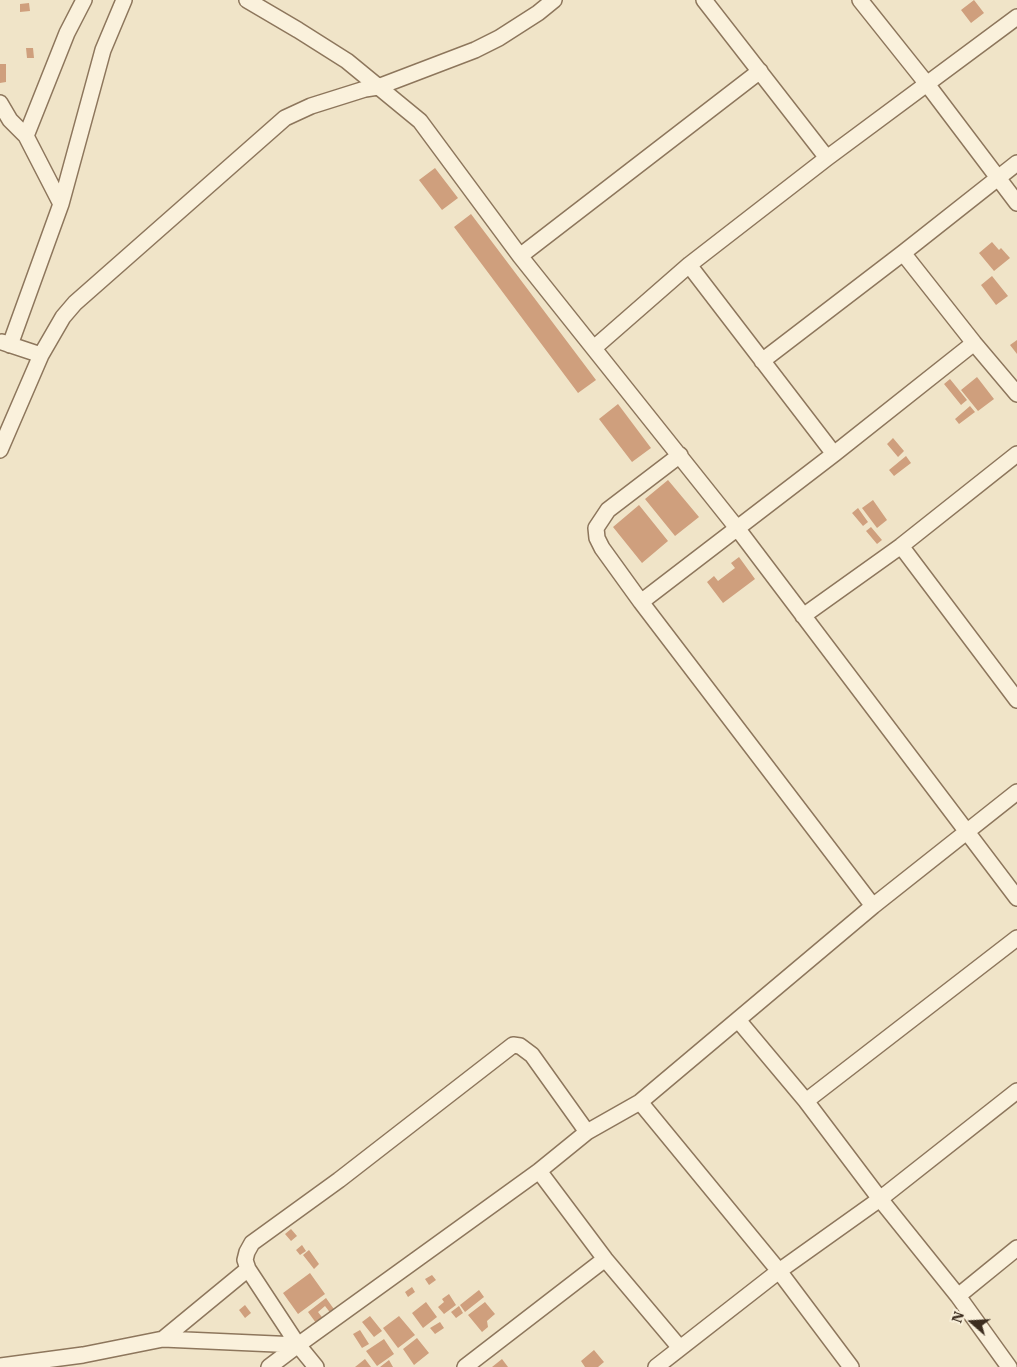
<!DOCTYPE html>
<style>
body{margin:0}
#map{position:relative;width:1017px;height:1367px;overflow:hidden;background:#f0e4c8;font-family:"IBM Plex Serif",serif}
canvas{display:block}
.north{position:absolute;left:947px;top:1297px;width:50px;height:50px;-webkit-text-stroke:4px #f7eed8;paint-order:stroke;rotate:289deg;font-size:14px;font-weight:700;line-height:20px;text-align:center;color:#3d2e20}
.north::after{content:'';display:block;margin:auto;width:18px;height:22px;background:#3d2e20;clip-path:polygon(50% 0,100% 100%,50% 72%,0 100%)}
</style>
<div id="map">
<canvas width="1017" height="1367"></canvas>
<div class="north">N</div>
</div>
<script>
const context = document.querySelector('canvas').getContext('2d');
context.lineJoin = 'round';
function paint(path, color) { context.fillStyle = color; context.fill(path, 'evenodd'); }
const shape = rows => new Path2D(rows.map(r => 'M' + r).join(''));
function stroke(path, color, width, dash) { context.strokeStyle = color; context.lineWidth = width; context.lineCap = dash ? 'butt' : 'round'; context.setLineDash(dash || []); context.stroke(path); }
const building = shape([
 [974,0,984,13,971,23,961,10],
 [29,3,30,11,20,12,20,4],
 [26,48,33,48,34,58,27,58],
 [0,64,6,64,6,82,0,83],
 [435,168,458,198,442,210,419,180],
 [471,214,596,380,578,393,454,227],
 [992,242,999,250,1001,248,1010,258,994,271,979,253],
 [992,276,1008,296,996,305,981,285],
 [1017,340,1017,354,1010,345],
 [977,377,994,399,978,411,961,390],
 [950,379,967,400,961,405,944,384],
 [618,404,651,448,632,462,599,419],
 [970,406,975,412,959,424,955,419],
 [893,438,904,451,898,457,887,444],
 [906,456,911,463,894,476,889,470],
 [668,480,699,517,675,536,645,499],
 [873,500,887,520,877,528,862,508],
 [639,505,668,541,642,563,613,527],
 [858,508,868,522,863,526,852,513],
 [871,527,882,540,877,544,866,531],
 [739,557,755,579,723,603,707,582,714,576,718,581,735,568,731,563],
 [291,1229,297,1236,291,1241,285,1234],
 [302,1245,306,1251,300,1255,296,1250],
 [309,1250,319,1264,314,1269,303,1255],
 [310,1273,325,1294,298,1314,283,1293],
 [432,1275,436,1280,429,1285,425,1279],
 [412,1287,415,1292,408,1297,405,1292],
 [479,1290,484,1297,465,1312,460,1305],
 [449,1294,456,1305,444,1314,438,1307,444,1302,442,1299],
 [326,1298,336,1312,332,1315,325,1306,318,1312,325,1321,319,1327,308,1312],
 [426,1302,437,1317,423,1328,412,1313],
 [485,1302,495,1314,487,1321,488,1327,482,1332,468,1315],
 [245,1305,251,1313,245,1318,239,1310],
 [459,1306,463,1313,456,1318,451,1312],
 [370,1316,382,1331,374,1337,362,1322],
 [399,1316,415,1335,398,1348,383,1328],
 [440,1322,444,1328,435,1334,430,1328],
 [360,1330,369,1344,362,1348,353,1334],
 [417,1338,429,1353,414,1365,403,1349],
 [384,1339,394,1354,377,1366,366,1351],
 [594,1350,604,1362,598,1367,585,1367,581,1361],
 [365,1359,371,1367,355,1367],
 [502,1359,508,1367,492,1367],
 [389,1360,393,1367,380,1367]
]);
const street = shape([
 [247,0,298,30,347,61,420,121,520,256,737,528,1017,898],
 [704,0,827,158],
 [860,0,927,84,1017,203],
 [0,103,10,120,26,136,61,204],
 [26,136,67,33,84,0],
 [903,253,974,343,1017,394],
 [520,256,760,71],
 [689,265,834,454],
 [2,342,41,355],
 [10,345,61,204,103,50,124,0],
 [594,348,689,265,827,158,1017,17],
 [762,361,903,253,1017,163],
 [0,450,41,355,63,317,75,303,285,118,311,106,365,89,378,87,475,50,499,38,538,13,554,0],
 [680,455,608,510,596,528,597,538,602,548,641,602,873,906],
 [901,546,1017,700],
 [641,602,834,454,974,343],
 [803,616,901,546,1017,454],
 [738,1020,806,1101,880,1199,958,1296,1009,1367],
 [806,1101,1017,938],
 [640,1102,779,1271,851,1367],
 [539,1171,605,1259,680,1348],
 [958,1296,1017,1248],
 [163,1339,248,1269],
 [0,1366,83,1355,163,1339,298,1345],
 [269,1367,298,1345,539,1171,587,1132,640,1102,873,906,1017,792],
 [316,1367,298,1345,248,1269,245,1260,247,1252,252,1243,339,1180,513,1045,520,1046,532,1055,587,1132],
 [465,1367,605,1259],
 [656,1367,779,1271,880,1199,1017,1091]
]);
paint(building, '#cf9f7d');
stroke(street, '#8d765c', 18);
stroke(street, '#faf1dc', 15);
</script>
